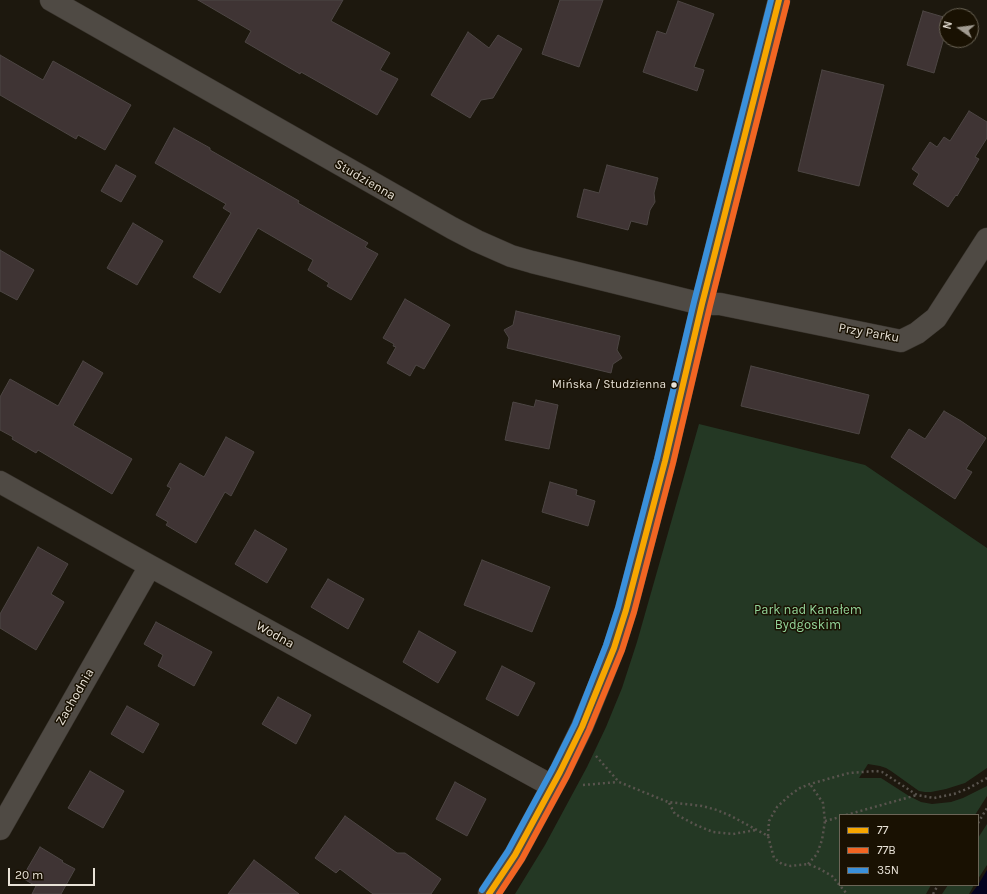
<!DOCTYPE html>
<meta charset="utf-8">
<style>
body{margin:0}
#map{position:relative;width:987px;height:894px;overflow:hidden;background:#1d180e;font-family:Karla,sans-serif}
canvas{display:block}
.legend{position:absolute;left:839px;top:814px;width:140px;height:72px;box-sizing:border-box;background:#191102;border:1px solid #6c6557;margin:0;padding:5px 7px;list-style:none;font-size:12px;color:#e8e2d7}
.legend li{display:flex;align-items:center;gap:8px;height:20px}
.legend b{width:20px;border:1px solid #6c6557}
.north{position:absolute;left:939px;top:8px;width:40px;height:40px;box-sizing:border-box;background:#191102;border:1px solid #6c6557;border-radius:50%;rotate:284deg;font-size:11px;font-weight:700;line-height:16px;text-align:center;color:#e8e2d7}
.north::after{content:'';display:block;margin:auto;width:14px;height:18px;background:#a19b91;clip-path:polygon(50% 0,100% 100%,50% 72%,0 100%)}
.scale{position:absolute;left:8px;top:868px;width:87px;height:18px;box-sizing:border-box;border:2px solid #e8e2d7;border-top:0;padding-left:5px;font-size:12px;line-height:14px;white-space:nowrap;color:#e8e2d7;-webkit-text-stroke:3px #191102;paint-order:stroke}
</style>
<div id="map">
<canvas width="987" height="894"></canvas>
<ul class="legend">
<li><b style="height:5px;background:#f7a600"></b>77</li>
<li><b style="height:5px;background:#f26522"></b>77B</li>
<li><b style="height:5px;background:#3a90db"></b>35N</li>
</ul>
<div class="north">N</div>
<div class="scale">20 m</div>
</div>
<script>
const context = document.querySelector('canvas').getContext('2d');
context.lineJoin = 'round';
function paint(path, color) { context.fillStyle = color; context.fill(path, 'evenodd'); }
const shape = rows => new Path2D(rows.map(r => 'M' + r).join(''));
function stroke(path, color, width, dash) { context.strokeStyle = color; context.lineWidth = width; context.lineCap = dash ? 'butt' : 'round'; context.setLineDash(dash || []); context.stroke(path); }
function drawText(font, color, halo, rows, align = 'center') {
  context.font = font + ' Karla,sans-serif'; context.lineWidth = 3; context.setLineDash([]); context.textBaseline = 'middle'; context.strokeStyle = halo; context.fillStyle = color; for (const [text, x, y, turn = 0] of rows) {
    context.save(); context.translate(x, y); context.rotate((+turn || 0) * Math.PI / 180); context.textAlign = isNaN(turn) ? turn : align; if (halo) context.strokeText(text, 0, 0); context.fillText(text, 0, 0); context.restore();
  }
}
const green = shape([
 [699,424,865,465,987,548,987,768,965,783,946,789,931,792,925,792,919,791,891,771,886,768,880,766,868,764,859,778,881,778,909,796,921,802,932,804,951,802,963,798,987,786,987,796,975,815,840,815,840,885,931,885,926,894,515,894,545,845,587,767,606,727,622,688,637,642],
 [987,824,987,865,978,879,978,838],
 [948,885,974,885,969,894,942,894]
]);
const water = shape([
 [987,870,987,894,971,894,978,885]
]);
const building = shape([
 [198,0,343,0,331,21,390,53,380,70,398,79,377,115,301,72,300,74,245,42,251,31,198,0],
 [560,0,603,0,579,67,542,54,560,0],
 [678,1,714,14,694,67,704,70,697,91,643,72,657,31,666,34,678,1],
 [923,11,947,18,947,27,934,73,907,65,923,11],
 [468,32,489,48,498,35,522,49,493,98,481,100,470,118,431,95,468,32],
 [0,55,43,80,53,61,131,105,105,150,78,135,76,139,0,95,0,55],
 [822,70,884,85,859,186,798,171,822,70],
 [969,111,987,122,987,138,975,157,979,159,957,196,956,195,948,207,913,184,919,174,912,169,930,142,937,147,944,137,950,141,969,111],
 [174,128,210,148,210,150,299,201,298,203,368,243,365,247,378,254,351,300,327,286,329,283,308,270,313,260,258,228,220,293,193,277,231,213,223,208,226,204,155,163,174,128],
 [116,165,136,176,121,202,101,191,116,165],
 [607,165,658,178,654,193,655,202,650,210,647,225,631,221,628,230,577,217,584,189,599,193,607,165],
 [133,223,163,241,137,285,107,268,133,223],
 [0,250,34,270,17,300,0,291,0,250],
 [405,299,450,325,424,369,416,365,410,376,387,363,396,347,393,346,394,344,383,338,405,299],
 [516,311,620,336,617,350,622,358,613,364,611,373,507,348,509,338,504,330,513,325,516,311],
 [83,361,103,373,73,425,132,459,112,494,38,450,36,453,12,439,13,437,0,430,0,397,10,379,58,406,83,361],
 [751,366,869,395,859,434,741,406,751,366],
 [536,400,558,405,549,449,505,440,513,402,534,407,536,400],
 [944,411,961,421,986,438,966,469,972,472,955,499,891,457,909,429,925,439,944,411],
 [226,437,254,452,231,496,225,492,196,543,166,525,168,522,156,515,171,488,167,486,180,463,204,477,226,437],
 [550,482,577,490,576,495,595,501,588,526,542,512,550,482],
 [255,530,287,549,267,583,235,564,255,530],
 [38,547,68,564,51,594,64,602,36,650,0,628,0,614,38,547],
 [482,560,550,587,532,632,464,605,482,560],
 [328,579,364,599,348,629,311,607,328,579],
 [156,622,212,652,194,686,158,666,163,655,144,644,156,622],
 [419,631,456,652,438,683,403,662,419,631],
 [502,666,535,683,518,716,486,699,502,666],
 [278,697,311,715,296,744,262,724,278,697],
 [127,706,159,724,143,753,111,734,127,706],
 [90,771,124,791,103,828,68,808,90,771],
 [455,782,486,799,467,836,436,819,455,782],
 [345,816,397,853,405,853,441,879,431,894,373,894,340,869,336,873,315,858,345,816],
 [40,847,63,861,62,862,75,869,61,894,32,894,36,886,22,878,40,847],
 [254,860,299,894,228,894,254,860]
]);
const path = shape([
 [596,756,619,782,668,802,702,806,717,810,731,816,768,836,774,858,782,864,791,866,808,864,820,869,832,876,847,894],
 [583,785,618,782],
 [669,803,675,814,696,825,713,832,733,834,756,830],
 [846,815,917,795],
 [825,821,840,817],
 [978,823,987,808],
 [768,836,769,821,777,807,790,795,800,788,810,784,849,773,876,771,882,772,917,795,934,798,954,794,969,788,987,778],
 [808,864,817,854,822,840,825,821,823,803,810,784],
 [933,894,938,885]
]);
const minor = shape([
 [51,0,452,228,477,241,511,256,532,262,702,304,720,304,901,341,917,333,936,318,987,239],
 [0,482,150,566,552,786],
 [0,829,150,566]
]);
const tertiary = shape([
 [489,894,515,855,560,772,582,727,598,688,614,648,626,610,665,461,702,304,779,0]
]);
const bus1 = shape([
 [489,894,515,855,560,772,582,727,614,648,626,610,665,461,702,304,779,0]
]);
const bus2 = shape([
 [499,894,522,859,567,776,589,730,622,650,634,612,673,463,710,306,787,2]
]);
const bus3 = shape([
 [482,890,508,851,553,768,575,724,606,645,618,608,657,459,694,302,771,0]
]);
const markers = [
 [674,385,3.5,"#e8e2d7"]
];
const busNames = [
 ["Mińska / Studzienna",666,385]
];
const streetNames = [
 ["Studzienna",365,180,30],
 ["Przy Parku",869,333,10],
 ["Wodna",275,635,29],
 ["Zachodnia",75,697,-60]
];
const parkNames = [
 ["Park nad Kanałem",808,610],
 ["Bydgoskim",808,625]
];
paint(green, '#243824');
paint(water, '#03031f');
paint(building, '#3f3434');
stroke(building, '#4d4644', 1);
stroke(minor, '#38332c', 23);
stroke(tertiary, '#38332c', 23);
stroke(path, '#59544e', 2.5, [2, 3]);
stroke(minor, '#4f4a44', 22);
stroke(tertiary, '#4f4a44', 22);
stroke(bus1, '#f7a600', 6);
stroke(bus2, '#f26522', 6);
stroke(bus3, '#3a90db', 6);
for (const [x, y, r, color] of markers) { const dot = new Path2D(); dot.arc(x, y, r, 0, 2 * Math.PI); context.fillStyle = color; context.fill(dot); stroke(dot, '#191102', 1.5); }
drawText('12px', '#e8e2d7', '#191102', busNames, 'right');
drawText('13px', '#e8e2d7', '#191102', streetNames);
drawText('13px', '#94d69a', '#191102', parkNames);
</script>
